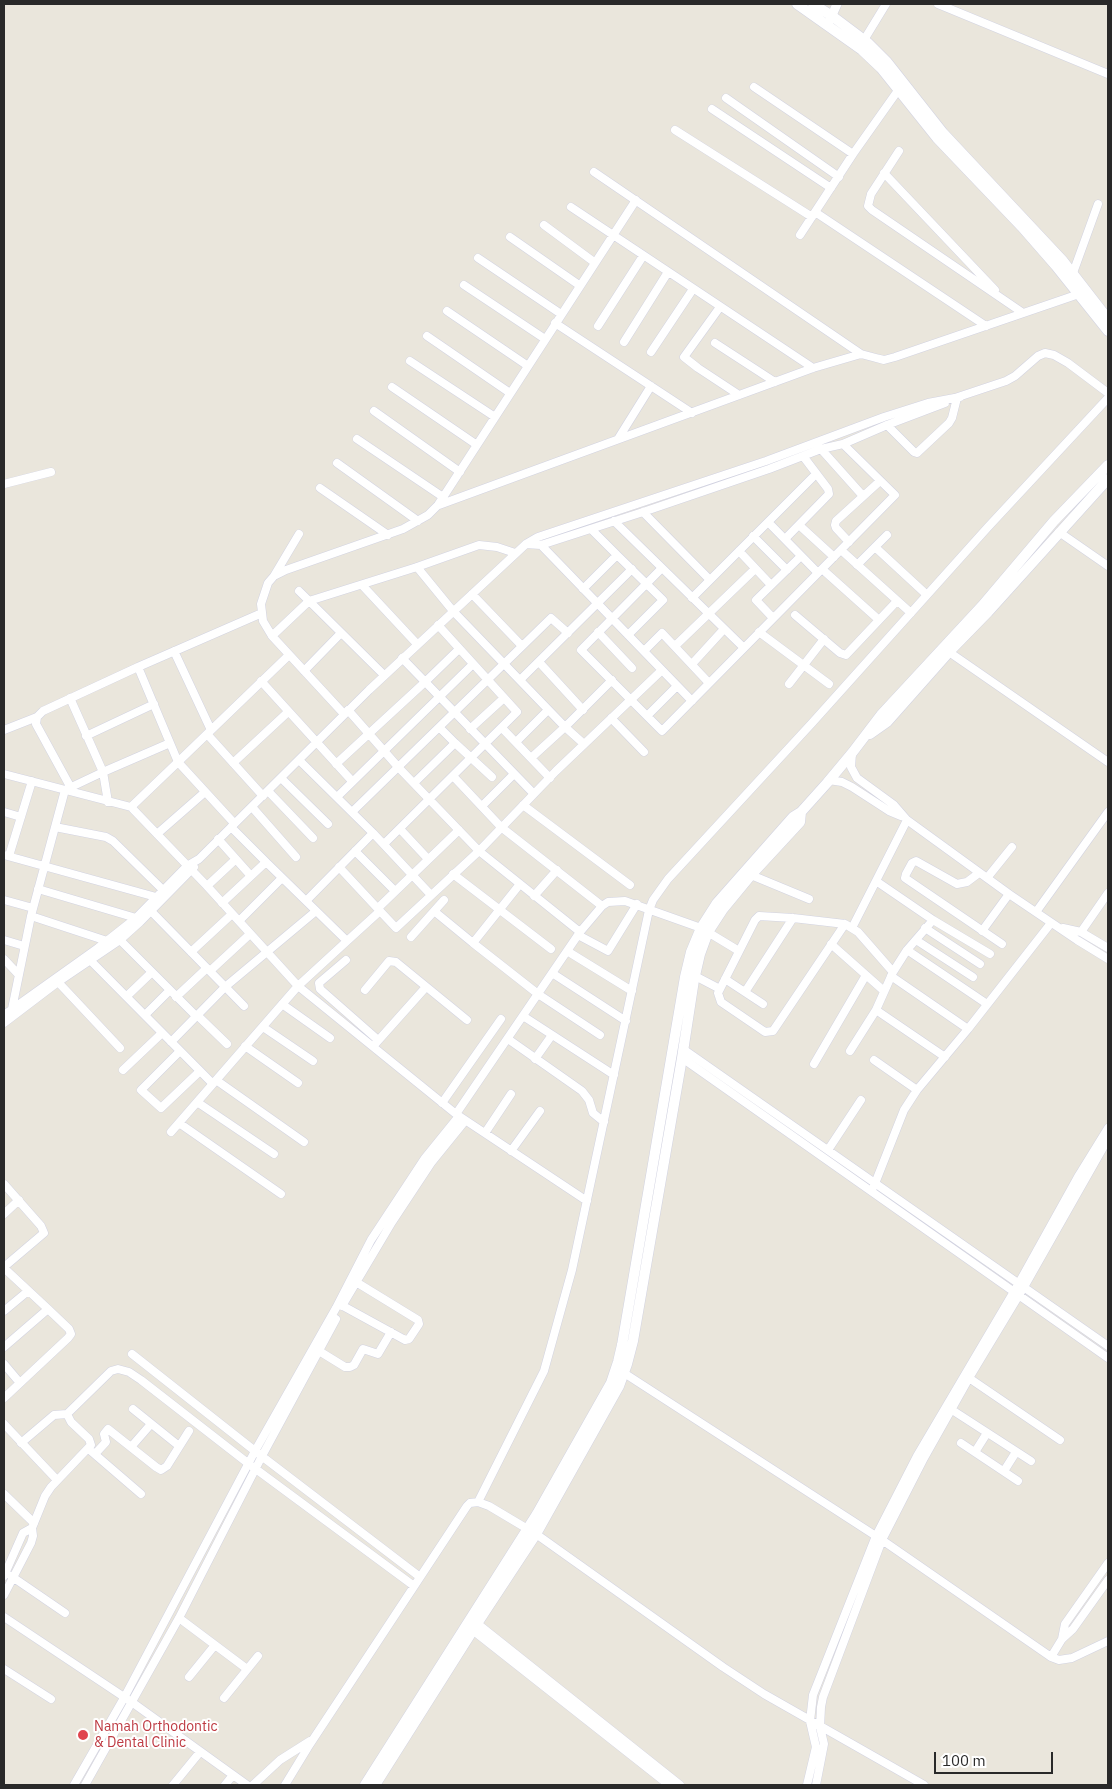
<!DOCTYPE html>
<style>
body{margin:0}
#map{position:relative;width:1112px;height:1789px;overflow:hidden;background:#eae6dc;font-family:"IBM Plex Sans",sans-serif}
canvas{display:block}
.frame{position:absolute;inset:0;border:5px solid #292929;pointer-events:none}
.scale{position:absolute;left:934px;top:1752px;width:119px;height:22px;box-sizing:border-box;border:2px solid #292929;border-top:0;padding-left:6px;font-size:15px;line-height:18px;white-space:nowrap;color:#292929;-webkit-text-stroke:4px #fff;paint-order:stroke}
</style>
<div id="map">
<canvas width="1112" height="1789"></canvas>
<div class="frame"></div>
<div class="scale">100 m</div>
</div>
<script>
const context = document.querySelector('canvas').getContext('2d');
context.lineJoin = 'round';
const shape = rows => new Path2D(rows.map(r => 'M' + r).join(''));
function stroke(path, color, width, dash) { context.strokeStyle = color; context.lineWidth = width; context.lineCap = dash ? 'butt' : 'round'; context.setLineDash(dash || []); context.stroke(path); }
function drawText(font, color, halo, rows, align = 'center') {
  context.font = font + ' "IBM Plex Sans",sans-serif'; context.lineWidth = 4; context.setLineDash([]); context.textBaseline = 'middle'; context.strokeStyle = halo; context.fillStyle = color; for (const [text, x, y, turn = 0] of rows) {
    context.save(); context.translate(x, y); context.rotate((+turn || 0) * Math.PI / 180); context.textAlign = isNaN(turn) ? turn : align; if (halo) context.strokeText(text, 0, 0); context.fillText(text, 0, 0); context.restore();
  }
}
const minor = shape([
 [938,4,1108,74],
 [864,40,886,4],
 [754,87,853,154],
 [726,98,839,177],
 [712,109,831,188],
 [675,130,812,217],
 [899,151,871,194,868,206,872,210,1023,313],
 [594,172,861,354,876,358,884,360,895,357,1079,294],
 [884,173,995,290],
 [571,207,813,368],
 [815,212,986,326],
 [544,225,594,262],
 [800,235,853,154,899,89],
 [510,237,579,285],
 [478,258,561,314],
 [1073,273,1098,204],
 [464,285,545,339],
 [720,307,684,357,698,368,739,395],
 [447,311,528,366],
 [555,323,692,413],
 [598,326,643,256],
 [427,336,510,393],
 [624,342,668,272],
 [715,343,775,382],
 [651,352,693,289],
 [410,361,495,417],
 [392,387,477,445],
 [955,398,1006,381,1015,376,1038,356,1045,353,1054,355,1068,363,1108,393],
 [374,411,460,472],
 [887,425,914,452,917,453,949,423,952,418,957,398],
 [357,439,443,497],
 [618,439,651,386],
 [821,449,863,496],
 [337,463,418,521],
 [4,484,51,472],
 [320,488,388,535],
 [439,505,813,368,861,354],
 [643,512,710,580],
 [614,521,744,648],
 [768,522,818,573],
 [799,525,834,557],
 [591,529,617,555],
 [1059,532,1108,566],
 [753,536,787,570],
 [785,539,829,494,828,489,803,456],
 [849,542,836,528,835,525,836,521,880,481],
 [526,544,541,545,643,512,769,469,821,449,843,444,887,425,945,403],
 [541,545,692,701],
 [875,547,927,595],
 [841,550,911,613],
 [739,551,771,585],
 [857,565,887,535],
 [417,567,453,611,565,727,531,758],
 [662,568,581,650,662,731,895,495,843,444],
 [822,569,879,620],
 [274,576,299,534],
 [362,585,417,644],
 [583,589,617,555,663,600,628,635],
 [299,591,384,675],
 [472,594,522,646],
 [692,598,816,474],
 [795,615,840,653,846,655,897,601],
 [773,618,756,600,801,556],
 [598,632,632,668],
 [759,632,829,684],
 [272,636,309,601,417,567,479,545,497,547,515,553],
 [675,646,755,569],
 [174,651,211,730],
 [644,651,662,633,709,683],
 [949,652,1108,762],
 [402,658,534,794],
 [539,662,583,710],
 [692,664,724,629],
 [138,667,178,762,289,655],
 [304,671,341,633],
 [520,680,632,569],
 [261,681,352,781],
 [789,684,824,639],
 [70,698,103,772,108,802],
 [348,710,399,768,479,851,580,932,456,1114],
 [344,714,272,636,263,621,261,604,268,583,274,576,286,570,403,529,428,515,438,505,636,200],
 [647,716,677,686],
 [611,718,644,752],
 [502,728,550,778],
 [470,729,504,698],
 [4,730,37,717],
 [207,734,263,796],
 [86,736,154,704],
 [516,742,548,710],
 [455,743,492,777],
 [584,744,565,727,612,680],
 [852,753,851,767,857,778,894,805,907,820,1009,894,1077,940,1108,959],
 [233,763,288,712],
 [336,764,425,682,459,649],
 [4,774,131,807,207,886,298,986,456,1114,587,1201],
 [453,776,501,827,602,906],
 [281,778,328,824],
 [829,780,842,782,852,787,889,811,901,816],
 [414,783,455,743,440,728],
 [71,788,36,724,37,717,43,711,138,667,262,613],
 [268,791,313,838],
 [337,797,473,664],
 [523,805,630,885],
 [482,806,514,774],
 [131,807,178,762,234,823],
 [252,807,296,857],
 [4,812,21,817],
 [352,812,551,618,568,633],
 [55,827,106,837,113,841,163,890],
 [400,829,428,859],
 [373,833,431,895],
 [157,834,205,792],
 [218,839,251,876],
 [384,844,517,712,438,625],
 [355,851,395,891],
 [4,855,156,897],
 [9,856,32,781],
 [266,862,306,901],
 [339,867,380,911],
 [979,873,967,882,957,884,916,861,912,863,906,874,905,878,1002,944],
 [453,874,551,949],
 [751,875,809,899],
 [987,878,1012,847],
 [876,881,933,920,990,954],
 [207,886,236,859],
 [38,889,136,918],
 [534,896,557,870],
 [4,900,33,908],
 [222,903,266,862,231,827],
 [378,908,459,830],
 [149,909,244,1006],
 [434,911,473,943,520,884],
 [1036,912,1108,812],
 [31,916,107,941],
 [239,921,282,878],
 [845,924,773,1031,765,1032,721,1002,718,993,755,920,759,916,793,918,845,924,858,932,893,972],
 [852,928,907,820],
 [925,928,980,964],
 [1063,928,1081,932,1108,948],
 [982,931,1009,894],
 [580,932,602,906,608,902,625,901,701,928,739,951],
 [1081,932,1108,893],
 [578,935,608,951,637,904],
 [411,937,444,900],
 [4,940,24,946],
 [120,940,196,1016],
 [916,940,973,977],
 [347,941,380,911,396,928,479,851,556,771,662,670],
 [473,943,538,994,600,1035],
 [831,944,884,991],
 [907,950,987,1004],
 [567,951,632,991],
 [191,952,232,914],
 [4,959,18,974],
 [346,960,319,983,320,989,378,1040],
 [91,961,213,1084],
 [210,971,250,934],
 [552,973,626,1021],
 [695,976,720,989],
 [891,976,968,1029],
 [725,979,763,1004],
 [58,982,120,1048],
 [365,990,389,961,396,962,467,1020],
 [745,992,793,918],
 [127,996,152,972],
 [176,997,207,968],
 [282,1004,330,1038],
 [12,1009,31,916,65,790,103,772,170,743],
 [876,1010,945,1057],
 [4,1015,98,948,136,918,187,866,199,859,369,690,526,544,538,537,766,461,884,417,928,403,960,397],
 [145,1015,170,990],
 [197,1015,227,1044],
 [523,1016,614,1075],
 [4,1023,58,982,120,940,140,922,194,867],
 [263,1027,313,1061],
 [508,1039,582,1091,589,1100,593,1113,604,1122],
 [171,1042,225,987,316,911],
 [376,1043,426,987],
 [245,1046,298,1083],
 [683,1049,1108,1346],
 [180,1051,141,1090,161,1108,200,1071],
 [850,1051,876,1010,893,972,907,950,933,920],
 [682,1058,1108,1358],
 [535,1059,552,1035],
 [874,1060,917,1090],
 [814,1064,866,975],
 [123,1070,162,1033],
 [216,1080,304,1142],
 [197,1102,274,1154],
 [442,1103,501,1019],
 [179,1123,281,1194],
 [171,1132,298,986,347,941,306,901,373,833,299,760],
 [485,1133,511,1094],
 [828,1150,861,1100],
 [511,1151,540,1111],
 [4,1184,41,1226,44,1233,4,1267],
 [874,1186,904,1110,917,1090,968,1029,1051,923],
 [4,1214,19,1200],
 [4,1268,48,1309,69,1329,71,1334,68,1338,4,1398],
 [342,1306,392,1222,431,1163,465,1121],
 [343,1306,405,1340,409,1339,419,1324,418,1320,356,1282],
 [4,1311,28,1291],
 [4,1347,48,1309],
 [319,1351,345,1367,350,1367,354,1365,363,1349,378,1354,391,1332],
 [132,1354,255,1451,420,1577],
 [4,1364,20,1383],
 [624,1373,882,1540,1051,1657,1062,1639,1073,1629,1108,1580],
 [969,1378,1060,1440],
 [949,1408,1031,1461],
 [133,1409,179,1446],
 [4,1424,57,1480],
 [21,1443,54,1415,67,1414],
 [961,1443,1018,1481],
 [131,1447,151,1424],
 [91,1451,141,1494],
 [975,1452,987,1433],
 [95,1454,106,1442,104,1434,108,1429,156,1467,161,1470,167,1466,189,1431],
 [1004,1471,1016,1452],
 [4,1494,34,1523],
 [478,1502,544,1371,572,1270,649,910,653,900,668,879,812,723,988,527,1108,398],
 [4,1576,23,1533,32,1528,45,1496,51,1487,91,1445,89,1439,71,1422,67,1414,111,1371,118,1369,129,1372,141,1380,249,1464,414,1586],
 [11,1576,65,1613],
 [4,1595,31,1543,33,1536,32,1528],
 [4,1617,133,1703,247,1785],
 [179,1618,247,1669],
 [474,1621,680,1785],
 [470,1628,669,1785],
 [1062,1639,1065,1624,1108,1563],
 [1051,1657,1059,1660,1072,1658,1108,1641],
 [4,1669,51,1699],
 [189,1677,215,1645],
 [224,1698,258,1656],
 [74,1785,124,1698,255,1451,336,1308,371,1240,425,1158,459,1116],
 [85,1785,179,1618,262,1456,336,1319],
 [173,1785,200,1752],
 [225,1785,233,1775],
 [253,1785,280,1760,310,1741],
 [285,1785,310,1744,467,1506,470,1503,478,1502,489,1506,536,1534,723,1667,764,1694,924,1785],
 [807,1785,816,1747,810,1721,813,1695,876,1536,917,1456,1019,1283,1079,1175,1108,1128],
 [816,1785,824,1744,820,1727,821,1707,823,1697,882,1540,924,1458,969,1378,1024,1287,1108,1139]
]);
const tertiary = shape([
 [829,22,837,4]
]);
const secondary = shape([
 [797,4,862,50,881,68,937,138,1022,227,1056,266,1108,331],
 [813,4,832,16,868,43,887,62,943,133,1063,261,1108,319],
 [870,734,887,722,949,652,988,612,1108,479],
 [365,1785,537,1514,611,1383,618,1362,622,1345,685,977,691,952,701,928,717,903,793,817,801,812,827,783,852,753,881,715,982,606,1054,521,1108,465],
 [375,1785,480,1619,536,1534,619,1386,627,1364,633,1341,682,1058,694,980,700,954,708,932,723,909,751,875,800,822,801,812]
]);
const markers = [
 [83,1735,6,"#e0444e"]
];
const healthNames = [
 ["Namah Orthodontic",94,1727],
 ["& Dental Clinic",94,1743]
];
stroke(minor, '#d2d3e1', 9);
stroke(tertiary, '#d2d3e1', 10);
stroke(secondary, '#d2d3e1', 11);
stroke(minor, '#fff', 8);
stroke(tertiary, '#fff', 9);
stroke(secondary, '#fff', 10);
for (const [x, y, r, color] of markers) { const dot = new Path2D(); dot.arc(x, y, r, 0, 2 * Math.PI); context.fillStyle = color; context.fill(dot); stroke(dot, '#fff', 2); }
drawText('14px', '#be3a42', '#fff', healthNames, 'left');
</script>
